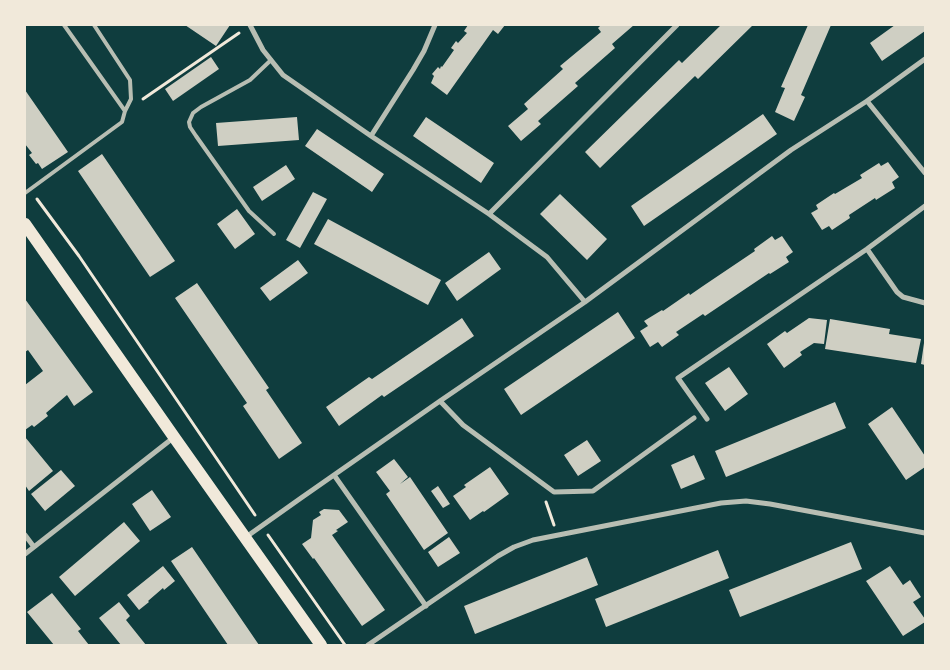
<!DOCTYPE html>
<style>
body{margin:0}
#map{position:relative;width:950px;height:670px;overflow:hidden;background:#0f3d3e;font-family:Roboto,sans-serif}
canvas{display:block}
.frame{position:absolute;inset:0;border:26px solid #f1e9da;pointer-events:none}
</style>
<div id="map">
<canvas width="950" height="670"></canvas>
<div class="frame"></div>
</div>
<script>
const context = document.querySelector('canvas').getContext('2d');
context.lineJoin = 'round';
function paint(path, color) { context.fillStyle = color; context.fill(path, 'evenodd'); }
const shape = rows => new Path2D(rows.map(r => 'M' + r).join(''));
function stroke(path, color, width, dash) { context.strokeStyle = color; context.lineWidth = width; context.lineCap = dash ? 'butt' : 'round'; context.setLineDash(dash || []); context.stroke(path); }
const building = shape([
 [185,25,230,25,216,46],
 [468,25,471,26,472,25,505,25,498,34,493,30,447,95,431,83,434,76,432,74,438,67,440,69,441,66,442,67,454,50,451,48,456,41,458,43,467,33,464,31],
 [601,25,634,25,612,44,615,48,575,83,578,86,538,121,541,124,521,141,508,126,528,109,524,104,563,69,560,66,601,32,598,28],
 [721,25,753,25,698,79,695,76,600,168,585,152,679,60,682,63],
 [808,25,831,25,801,95,805,97,794,121,775,112,785,88,781,87],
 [895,25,925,25,925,31,882,61,870,43],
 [211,57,219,69,173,101,165,89],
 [25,90,68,152,42,169,38,163,36,164,29,155,32,153,25,144],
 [763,114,777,134,644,226,631,206],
 [297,117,299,140,218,146,216,123],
 [426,117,494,163,481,183,413,136],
 [317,129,384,174,372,192,305,146],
 [102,154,175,261,150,277,78,171],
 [888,162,899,177,892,182,895,188,876,200,875,198,849,215,850,218,832,230,829,226,822,230,811,213,818,209,816,205,834,193,835,194,862,178,860,175,879,163,881,166],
 [286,165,295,179,262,201,253,187],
 [313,192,327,199,300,248,286,240],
 [560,194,607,239,587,260,540,214],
 [237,209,255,234,235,249,217,224],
 [328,219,441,280,428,305,314,244],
 [772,236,775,240,782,236,793,252,786,257,789,262,770,274,769,273,705,316,703,314,676,332,679,335,662,347,658,342,650,347,640,331,648,326,644,321,662,310,663,311,689,293,690,295,703,286,755,251,754,249],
 [489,252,501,269,457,301,445,283],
 [298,260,308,273,270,301,260,288],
 [197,283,269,388,266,390,302,443,279,459,243,406,247,403,175,298],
 [25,299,93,392,74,406,67,395,46,413,48,416,34,427,32,425,25,430,25,385,43,371,28,350,25,352],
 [618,312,635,338,521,415,504,389],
 [462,318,474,336,384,397,382,395,339,426,326,407,369,377,372,379],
 [809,318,827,320,824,344,814,343,800,352,802,355,784,368,767,344,785,331,787,333],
 [830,319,890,329,889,334,921,339,916,363,825,349],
 [924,343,925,343,925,365,921,364],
 [729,367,748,394,725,411,705,383],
 [835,402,846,428,726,477,715,451],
 [892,407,925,456,925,467,906,480,868,424],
 [25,437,53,471,29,491,25,485],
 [587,440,601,461,578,476,564,455],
 [694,455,705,479,681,489,671,465],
 [394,459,408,477,400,484,410,477,448,533,424,550,386,494,390,491,376,472],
 [490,467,509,494,484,512,483,511,470,520,453,496,466,487,464,485],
 [61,470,75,486,45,511,31,494],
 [438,486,450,504,443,508,431,491],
 [152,490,171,517,150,531,132,504],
 [324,509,339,510,348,522,336,530,338,531,332,535,385,610,362,626,314,558,313,559,302,544,311,538,313,520,321,515,319,512],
 [124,522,140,541,75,596,59,577],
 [449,537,460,553,438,567,428,552],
 [851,542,862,569,740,617,729,590],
 [192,547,259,645,228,645,171,561],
 [718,550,729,578,606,627,595,599],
 [587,557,598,585,475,634,464,606],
 [163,566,175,581,164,590,163,588,148,601,149,602,139,610,127,595],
 [890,566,903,585,910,580,921,597,913,602,925,619,925,622,903,636,866,581],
 [52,593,81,629,78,631,89,645,54,645,27,612],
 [119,602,130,616,126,620,146,645,121,645,99,618]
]);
const path = shape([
 [143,99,239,33],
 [37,199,79,256,255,515],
 [546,502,554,525],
 [268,535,345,645]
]);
const service = shape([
 [94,25,130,80,131,99,125,111],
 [271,60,250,80,201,107,193,113,189,122,190,127,196,136,249,211,274,234],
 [25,193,122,122,125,111,64,25]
]);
const minor = shape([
 [250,25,263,50,283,75,371,136,489,214,547,257,585,302],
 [867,101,925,173],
 [371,136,413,70,424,51,435,25],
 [489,214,677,25],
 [867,249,897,292,903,297,925,303],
 [440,401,463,425,554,492,593,491,694,418],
 [707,419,678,378,867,249,925,206],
 [334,475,426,606],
 [25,535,34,547],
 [246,537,301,498,440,401,585,302,791,150,867,101,925,59],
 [25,554,173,438],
 [368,645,498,556,514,547,533,540,721,503,746,501,770,504,925,533]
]);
const primary = shape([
 [25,224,174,437,321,645]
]);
paint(building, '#cfcfc3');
stroke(path, '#f1e9da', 3);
stroke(service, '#b8beb3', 4);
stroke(minor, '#b8beb3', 5);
stroke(primary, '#f1e9da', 12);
</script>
